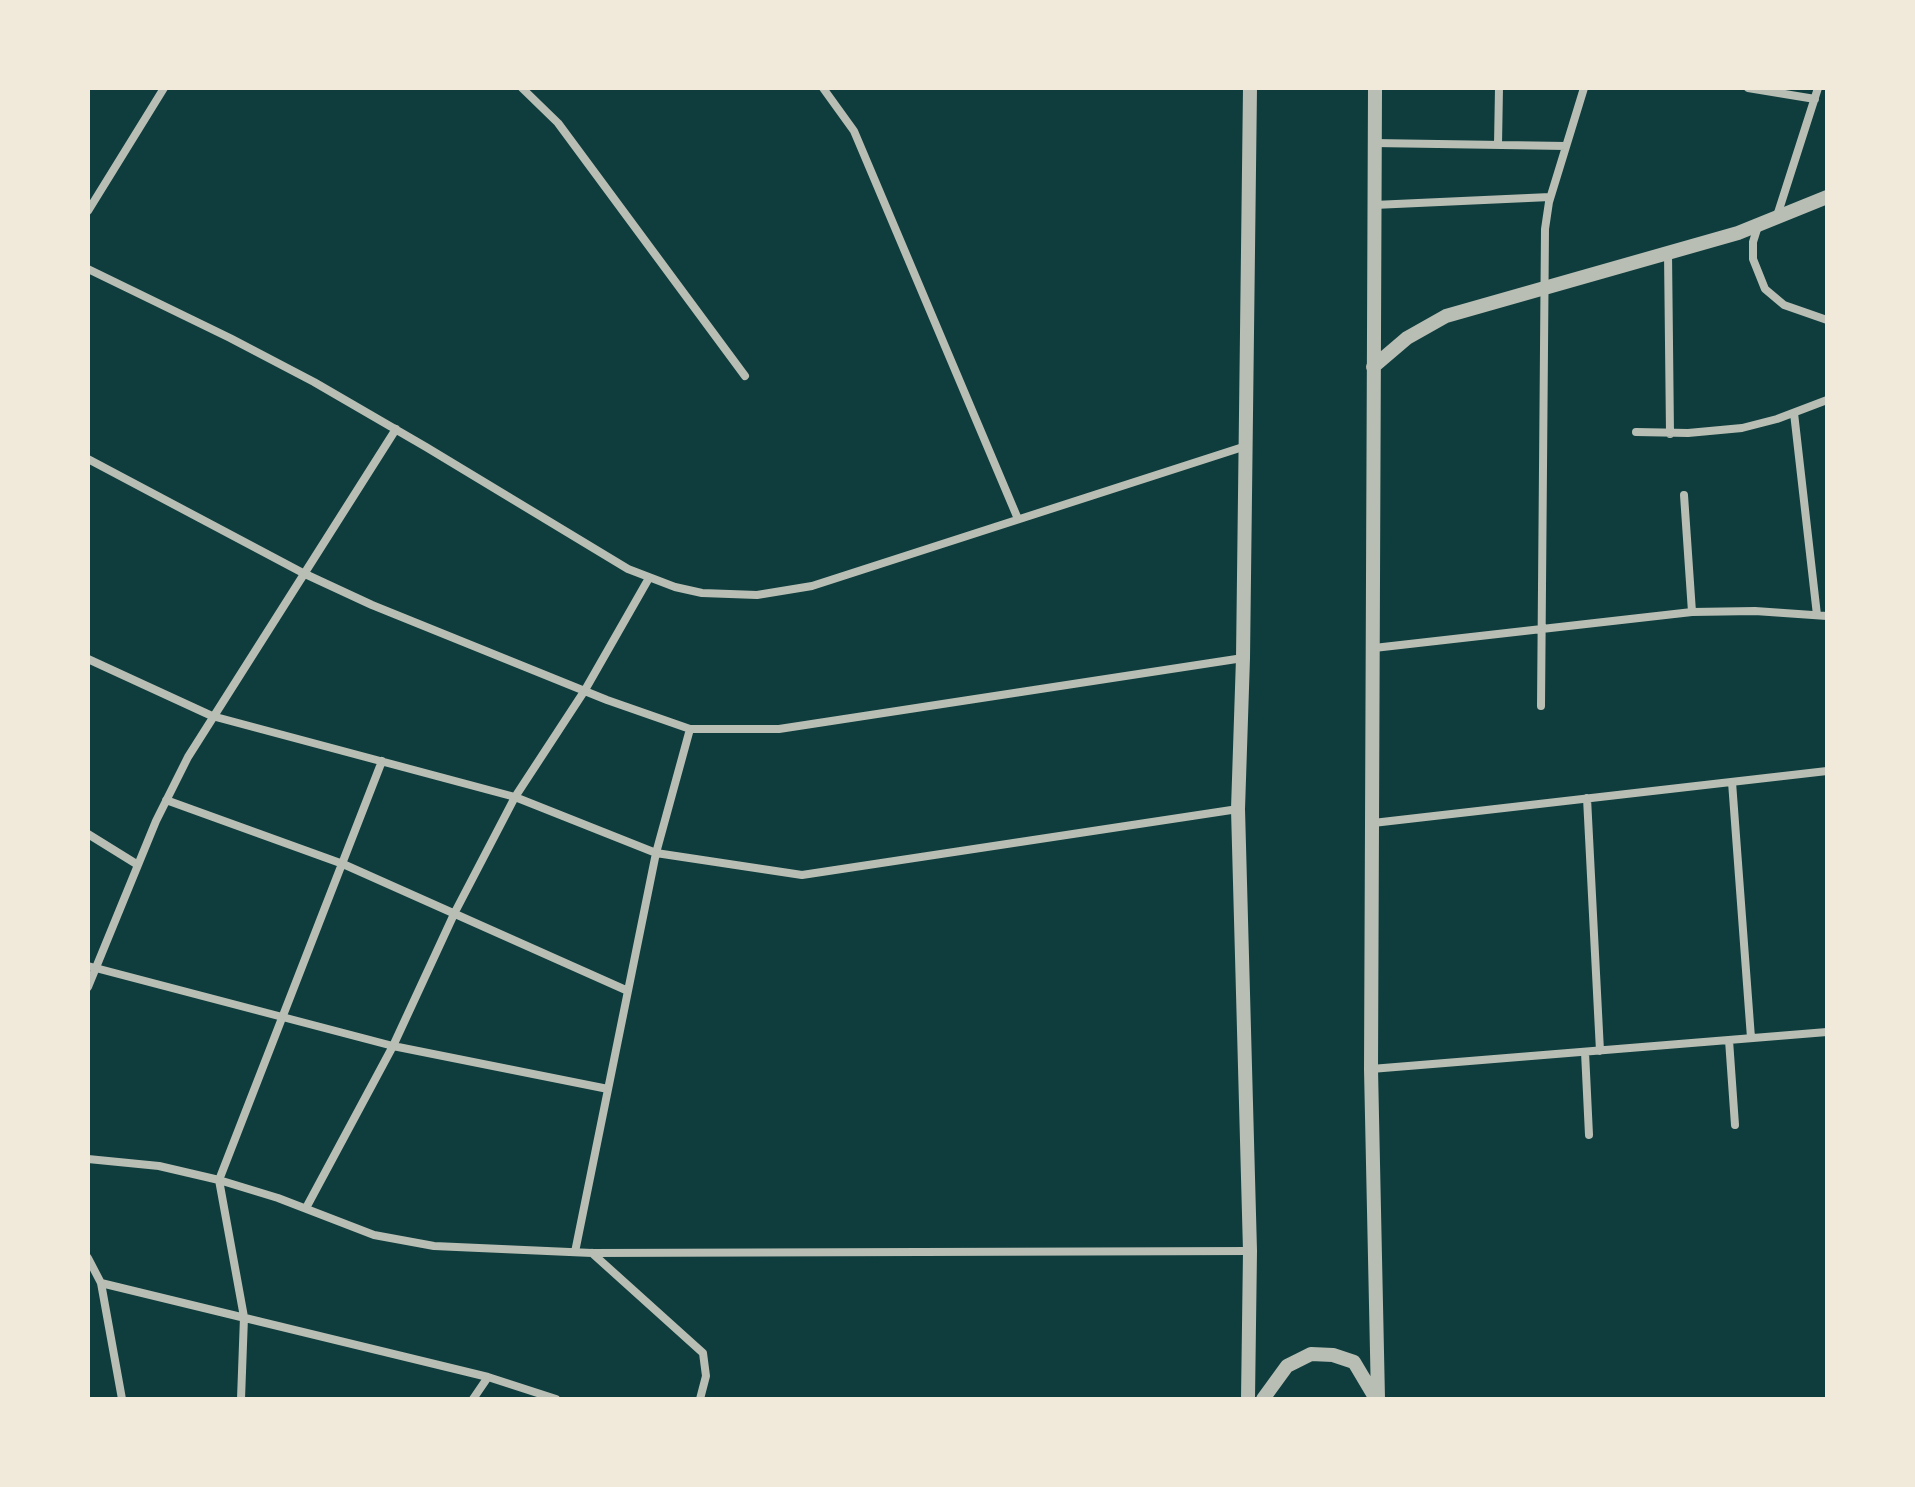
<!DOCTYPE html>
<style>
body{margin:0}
#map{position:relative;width:1915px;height:1487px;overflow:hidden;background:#0f3d3e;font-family:Commissioner,sans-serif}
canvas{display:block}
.frame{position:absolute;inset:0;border:90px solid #f1e9da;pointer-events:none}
</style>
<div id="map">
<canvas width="1915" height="1487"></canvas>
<div class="frame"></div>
</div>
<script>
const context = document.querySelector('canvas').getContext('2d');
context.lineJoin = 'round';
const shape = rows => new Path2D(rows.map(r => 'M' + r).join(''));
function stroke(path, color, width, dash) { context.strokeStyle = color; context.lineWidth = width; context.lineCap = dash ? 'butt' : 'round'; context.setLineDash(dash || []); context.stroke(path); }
const minor = shape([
 [522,88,558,123,745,376],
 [823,88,854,131,1018,519],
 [1748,88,1815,99],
 [1374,143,1566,146],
 [1498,145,1499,88],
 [1374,205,1550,197],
 [88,211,164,88],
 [1776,219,1818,88],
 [1758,226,1753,242,1753,259,1765,289,1784,305,1827,320],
 [1668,253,1670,434],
 [88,269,230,338,314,382,426,447,628,569,675,587,702,593,757,595,812,586,1246,446],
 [1794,413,1817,615],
 [1636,432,1688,433,1742,428,1777,419,1827,400],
 [88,459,303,573,372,605,607,700,690,729,779,729,1243,658],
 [1684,495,1692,612],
 [1374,648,1692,612,1755,611,1827,616],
 [88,659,212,716,515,797,656,853,802,875,1238,809],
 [1541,706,1545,229,1549,202,1584,88],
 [1732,782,1751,1038],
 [1587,798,1600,1051],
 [166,800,343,864,628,991],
 [1373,823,1827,771],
 [88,834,138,865],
 [88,966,393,1046,608,1089],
 [88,987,156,821,188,757,396,429],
 [1729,1040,1735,1125],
 [1585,1052,1589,1135],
 [1371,1069,1827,1032],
 [88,1159,159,1166,219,1180,278,1198,374,1235,434,1246,592,1253,1250,1251],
 [306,1208,393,1046,455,912,515,797,585,690,649,578],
 [575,1252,656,853,690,729],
 [592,1253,703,1353,706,1376,700,1399],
 [88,1258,101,1283,122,1399],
 [101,1283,488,1377,556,1399],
 [241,1399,244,1317,219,1180,382,761],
 [473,1399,488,1377]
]);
const tertiary = shape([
 [1375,88,1371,1069,1378,1399],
 [1373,367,1407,338,1446,316,1738,233,1827,197],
 [1248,1399,1250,1251,1238,809,1243,658,1250,88],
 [1263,1399,1287,1366,1311,1354,1333,1355,1354,1362,1376,1399]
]);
stroke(minor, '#b8beb3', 8);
stroke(tertiary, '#b8beb3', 14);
</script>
